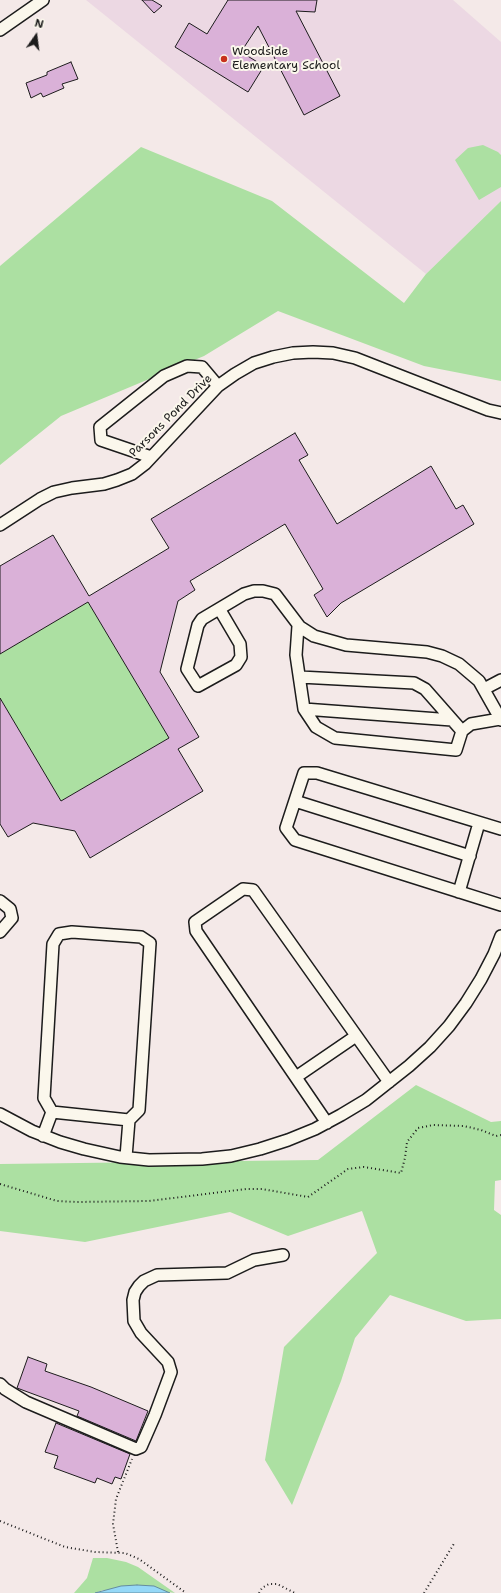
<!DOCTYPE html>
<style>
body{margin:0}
#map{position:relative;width:501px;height:1593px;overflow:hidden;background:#f4e9e8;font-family:"Shantell Sans",sans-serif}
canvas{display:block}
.north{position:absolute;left:16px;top:16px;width:40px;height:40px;-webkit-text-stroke:3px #fbf7ec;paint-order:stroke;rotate:14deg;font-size:11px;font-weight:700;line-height:16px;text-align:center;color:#1c1c1c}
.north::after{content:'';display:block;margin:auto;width:14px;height:18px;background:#1c1c1c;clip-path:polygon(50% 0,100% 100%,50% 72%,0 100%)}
</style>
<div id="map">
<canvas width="501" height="1593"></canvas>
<div class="north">N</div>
</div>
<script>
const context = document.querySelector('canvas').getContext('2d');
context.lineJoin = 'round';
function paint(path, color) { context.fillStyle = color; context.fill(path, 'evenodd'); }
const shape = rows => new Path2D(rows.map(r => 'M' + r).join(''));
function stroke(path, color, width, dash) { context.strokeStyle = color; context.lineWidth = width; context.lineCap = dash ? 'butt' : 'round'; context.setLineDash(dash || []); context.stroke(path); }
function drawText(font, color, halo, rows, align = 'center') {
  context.font = font + ' "Shantell Sans",sans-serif'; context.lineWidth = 4; context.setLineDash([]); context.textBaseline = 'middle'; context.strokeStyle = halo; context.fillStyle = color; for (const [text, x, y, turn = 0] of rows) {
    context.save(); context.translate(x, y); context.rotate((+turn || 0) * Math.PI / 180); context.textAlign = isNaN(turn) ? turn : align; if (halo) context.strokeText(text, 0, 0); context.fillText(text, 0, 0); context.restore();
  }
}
const built = shape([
 [86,0,453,0,501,42,501,201,426,274]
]);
const green = shape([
 [483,145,498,152,501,155,501,187,479,200,455,160,468,148],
 [141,147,272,201,404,303,426,274,501,201,501,381,424,366,278,311,204,356,61,416,0,465,0,266],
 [88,602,169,738,61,801,0,698,0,654],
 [416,1085,491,1122,501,1121,501,1180,495,1181,494,1210,501,1215,501,1319,466,1321,390,1295,355,1338,341,1381,292,1505,265,1460,284,1347,377,1253,362,1211,288,1236,230,1212,85,1242,0,1231,0,1164,318,1160],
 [93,1558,107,1558,126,1562,138,1567,175,1593,168,1592,103,1590,95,1593,74,1593,87,1578]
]);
const water = shape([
 [137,1585,154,1586,170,1593,95,1593,121,1586,137,1585]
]);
const building = shape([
 [142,0,152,0,162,6,154,13,142,0],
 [228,0,317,0,315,12,296,11,340,96,304,115,258,26,241,52,264,66,248,92,175,47,189,23,207,34,228,0],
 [71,62,78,79,62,84,64,88,43,97,41,93,31,98,26,83,47,75,47,72,71,62],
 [295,433,308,455,299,460,337,524,431,466,456,509,463,505,474,524,341,603,327,617,314,595,323,589,285,524,190,581,195,590,178,601,160,672,199,737,178,749,203,791,90,858,75,831,33,823,8,837,0,824,0,698,61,801,169,738,88,602,0,654,0,566,53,535,89,596,169,548,151,519,295,433],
 [28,1357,47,1364,45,1371,91,1387,148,1411,136,1441,77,1416,79,1411,17,1388,28,1357],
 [56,1423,130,1454,121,1479,115,1477,112,1484,97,1478,95,1483,54,1468,58,1456,45,1452,56,1423]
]);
const path = shape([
 [0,1184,57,1201,77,1202,149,1201,246,1189,262,1189,308,1197,348,1169,364,1167,401,1173,405,1158,407,1142,418,1128,433,1125,464,1126,481,1130,496,1136,501,1135],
 [0,1521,65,1547,95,1552,125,1553,139,1559,186,1593],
 [118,1552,113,1524,116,1499,132,1459],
 [259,1593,262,1588,269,1584,277,1584,295,1593],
 [424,1593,455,1542]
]);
const minor = shape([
 [0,30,43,0],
 [151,457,101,440,100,427,164,376,187,366,202,367,218,386],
 [0,525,40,499,54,492,72,488,104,484,117,480,132,474,145,464,218,386,235,374,254,363,273,357,293,353,313,352,333,353,355,358,488,410,501,413],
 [220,610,240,644,241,657,236,665,198,686,187,669,198,625,202,619,244,594,254,591,263,591,275,594,300,627,314,636,346,645,427,652,442,656,459,664,479,681,501,720],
 [298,626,296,655,304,709,316,727,335,738,456,750,462,731,471,724,500,719],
 [300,677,414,683,425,689,462,731],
 [484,689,501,680],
 [304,709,452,720],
 [295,801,470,856],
 [501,829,317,773,304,773,286,828,295,840,501,905],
 [459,892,479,823],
 [0,901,10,909,12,918,0,932],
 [296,1077,356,1036],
 [52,1112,44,1098,53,944,59,934,72,932,141,937,150,943,139,1110,129,1120,126,1157],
 [52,1112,129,1120],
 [0,1114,32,1131,60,1142,84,1149,120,1157,149,1160,202,1159,231,1156,260,1149,288,1140,315,1129,341,1115,366,1100,409,1066,430,1047,449,1026,466,1003,481,979,494,954,501,936],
 [327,1123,196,931,195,922,243,889,253,890,389,1082],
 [43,1136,52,1112],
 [0,1384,5,1389,26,1402,136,1449,141,1447,155,1415,171,1372,168,1362,141,1333,134,1321,133,1300,135,1292,139,1286,144,1281,157,1275,227,1273,254,1260,283,1255]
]);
const markers = [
 [224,59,4,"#c8321e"]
];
const poiNames = [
 ["Woodside",232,52],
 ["Elementary School",232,66]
];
const streetNames = [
 ["Parsons Pond Drive",171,416,-45]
];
paint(built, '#ecd8e3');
paint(green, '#ace0a2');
paint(water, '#95d8f7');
stroke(water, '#658d9f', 1);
paint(building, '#dab1d8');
stroke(building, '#1c1c1c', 1);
stroke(minor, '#1c1c1c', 14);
stroke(path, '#1c1c1c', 2, [1, 3]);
stroke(minor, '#fbf7ec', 11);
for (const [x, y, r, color] of markers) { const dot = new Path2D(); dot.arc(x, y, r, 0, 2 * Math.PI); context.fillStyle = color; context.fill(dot); stroke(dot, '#fbf7ec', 1.5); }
drawText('12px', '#1c1c1c', '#fbf7ec', poiNames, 'left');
drawText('12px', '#1c1c1c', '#fbf7ec', streetNames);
</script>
